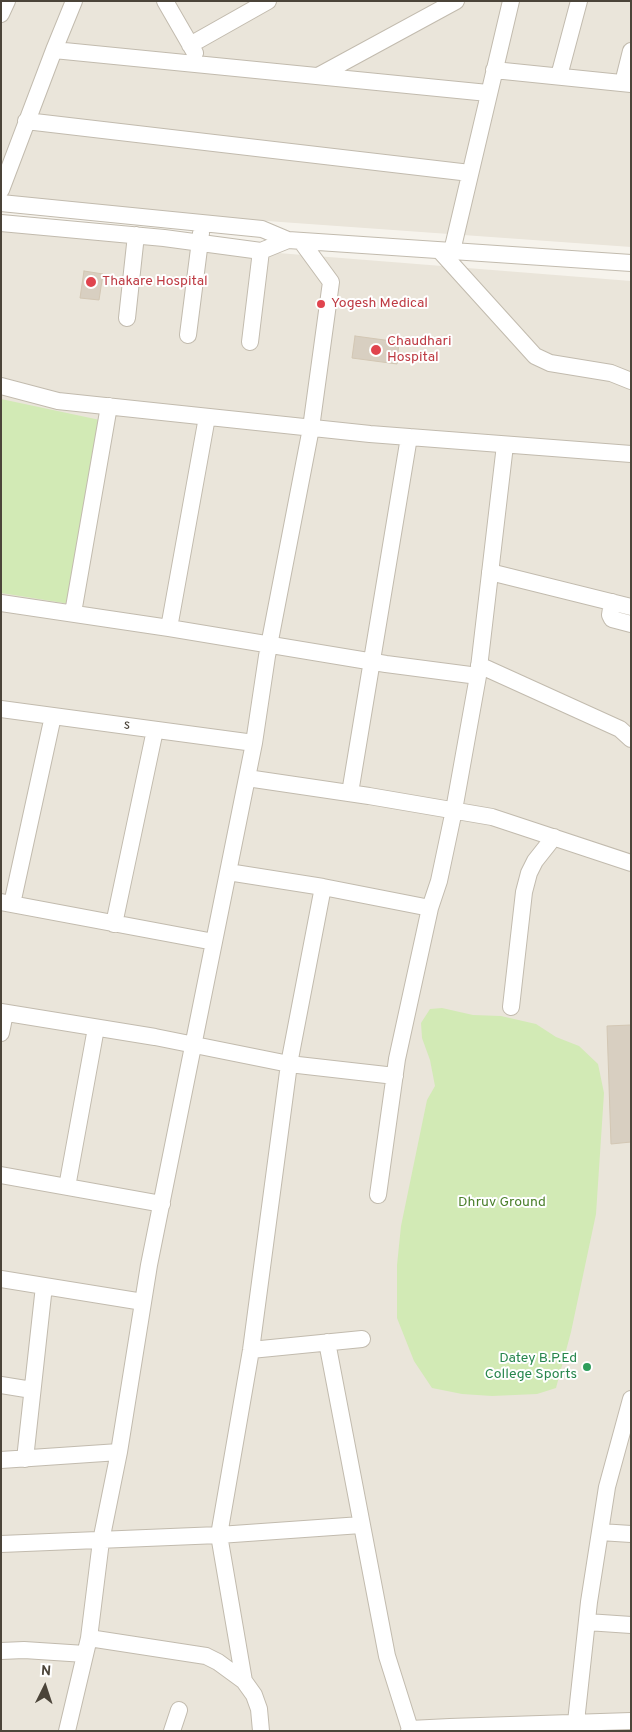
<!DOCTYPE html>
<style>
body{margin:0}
#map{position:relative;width:632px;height:1732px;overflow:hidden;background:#f6f3ec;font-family:Overpass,sans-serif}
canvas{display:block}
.frame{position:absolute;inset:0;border:2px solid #4b4439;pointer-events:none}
.north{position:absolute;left:20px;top:1662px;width:50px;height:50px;-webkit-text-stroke:4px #fff;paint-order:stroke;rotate:4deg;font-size:14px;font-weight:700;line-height:20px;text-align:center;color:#4b4439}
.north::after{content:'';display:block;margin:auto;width:18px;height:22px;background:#4b4439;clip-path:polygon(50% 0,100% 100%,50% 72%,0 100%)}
</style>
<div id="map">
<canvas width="632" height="1732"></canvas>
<div class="frame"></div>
<div class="north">N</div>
</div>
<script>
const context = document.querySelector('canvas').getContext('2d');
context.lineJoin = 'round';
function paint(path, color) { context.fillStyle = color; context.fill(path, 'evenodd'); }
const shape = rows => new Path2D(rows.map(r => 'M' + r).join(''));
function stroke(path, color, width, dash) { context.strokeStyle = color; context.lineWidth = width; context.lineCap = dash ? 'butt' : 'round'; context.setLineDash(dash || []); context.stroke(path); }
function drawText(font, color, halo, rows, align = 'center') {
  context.font = font + ' Overpass,sans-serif'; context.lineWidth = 4; context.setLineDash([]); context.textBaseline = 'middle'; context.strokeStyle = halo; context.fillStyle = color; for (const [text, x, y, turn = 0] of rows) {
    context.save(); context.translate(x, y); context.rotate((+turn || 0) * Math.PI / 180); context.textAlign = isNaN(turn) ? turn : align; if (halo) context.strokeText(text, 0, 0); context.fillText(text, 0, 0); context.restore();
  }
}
const residential = shape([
 [1,1,631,1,631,247,1,202],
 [1,231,631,281,631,1731,1,1731]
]);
const green = shape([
 [1,399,100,420,70,604,1,593],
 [442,1008,473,1015,501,1016,536,1024,556,1037,579,1046,598,1064,604,1093,596,1214,571,1332,556,1388,537,1394,492,1396,462,1394,432,1388,414,1361,397,1318,397,1265,401,1226,427,1100,435,1086,430,1060,422,1038,421,1023,430,1009]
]);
const building = shape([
 [84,271,103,274,99,300,80,298,84,271],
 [355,336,399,342,397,364,352,358,355,336],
 [631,1025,631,1142,611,1144,607,1026,631,1025]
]);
const minor = shape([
 [165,1,195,53],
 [1,14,7,1],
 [190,45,268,1],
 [54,50,74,1],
 [494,70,631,84],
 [318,76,456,1],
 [559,76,579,1],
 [623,83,631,51],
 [26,121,470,173],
 [1,190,54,50,488,93],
 [1,203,262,229,288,240,631,263],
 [1,223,164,238,261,251,288,240],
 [440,251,535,356,550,363,611,373,631,381],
 [452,251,511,1],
 [127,318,136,235],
 [188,335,201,233],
 [250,342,261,251],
 [1,386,58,401,370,434,631,454],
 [490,572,631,607],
 [612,602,610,615,612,619,631,624],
 [1,603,169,628,386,664,478,676,505,445],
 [73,613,109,406],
 [169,628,207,417],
 [479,665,620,729,631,739],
 [1,709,254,743],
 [247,778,369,796,492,817,631,863],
 [350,793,409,437],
 [228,872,323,887,430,908],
 [1,902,214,942],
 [12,904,53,716],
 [114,924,155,730],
 [511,1007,524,892,529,873,535,861,554,837],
 [1,1012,155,1037,289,1064,395,1076],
 [1,1033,5,1013],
 [1,1175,162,1204],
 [67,1187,96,1028],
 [378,1195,397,1059,430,908,439,881,454,810,478,676],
 [1,1279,143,1302],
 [327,1342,387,1656,410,1729],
 [251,1350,362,1339],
 [1,1385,32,1390],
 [25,1459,44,1286],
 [1,1460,119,1452],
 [600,1532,631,1534],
 [1,1544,219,1535,361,1525],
 [587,1622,631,1625],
 [89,1638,206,1656,218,1662,244,1681,254,1695,259,1709,261,1731],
 [1,1651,24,1650,85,1654],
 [244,1681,219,1535,251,1350,289,1064,323,887],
 [67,1731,89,1638,101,1541,119,1452,149,1265,254,743,267,656,311,428,331,282,301,241],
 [172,1731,179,1710],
 [409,1731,410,1729,450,1727,631,1721],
 [575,1731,589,1602,607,1487,631,1399]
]);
const markers = [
 [91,282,6,"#e0444e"],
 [321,304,5,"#e0444e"],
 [376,350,6,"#e0444e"],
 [587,1367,5,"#2e9e5b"]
];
const healthNames = [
 ["Thakare Hospital",102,282],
 ["Yogesh Medical",331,304],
 ["Chaudhari",387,342],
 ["Hospital",387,358]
];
const streetNames = [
 ["s",127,726,8]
];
const parkNames = [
 ["Dhruv Ground",502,1203]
];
const leisureNames = [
 ["Datey B.P.Ed",577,1359],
 ["College Sports",577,1375]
];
paint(residential, '#eae5da');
paint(green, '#d2eab5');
paint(building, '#d8cfc1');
stroke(building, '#d3c7b4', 1);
stroke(minor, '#c2bbae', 18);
stroke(minor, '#fff', 16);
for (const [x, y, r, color] of markers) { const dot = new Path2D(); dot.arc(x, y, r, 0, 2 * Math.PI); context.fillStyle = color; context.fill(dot); stroke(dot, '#fff', 2); }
drawText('14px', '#be3a42', '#fff', healthNames, 'left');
drawText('14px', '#4b4439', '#fff', streetNames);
drawText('14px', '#4a7f2a', '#fff', parkNames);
drawText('14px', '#27864d', '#fff', leisureNames, 'right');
</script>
